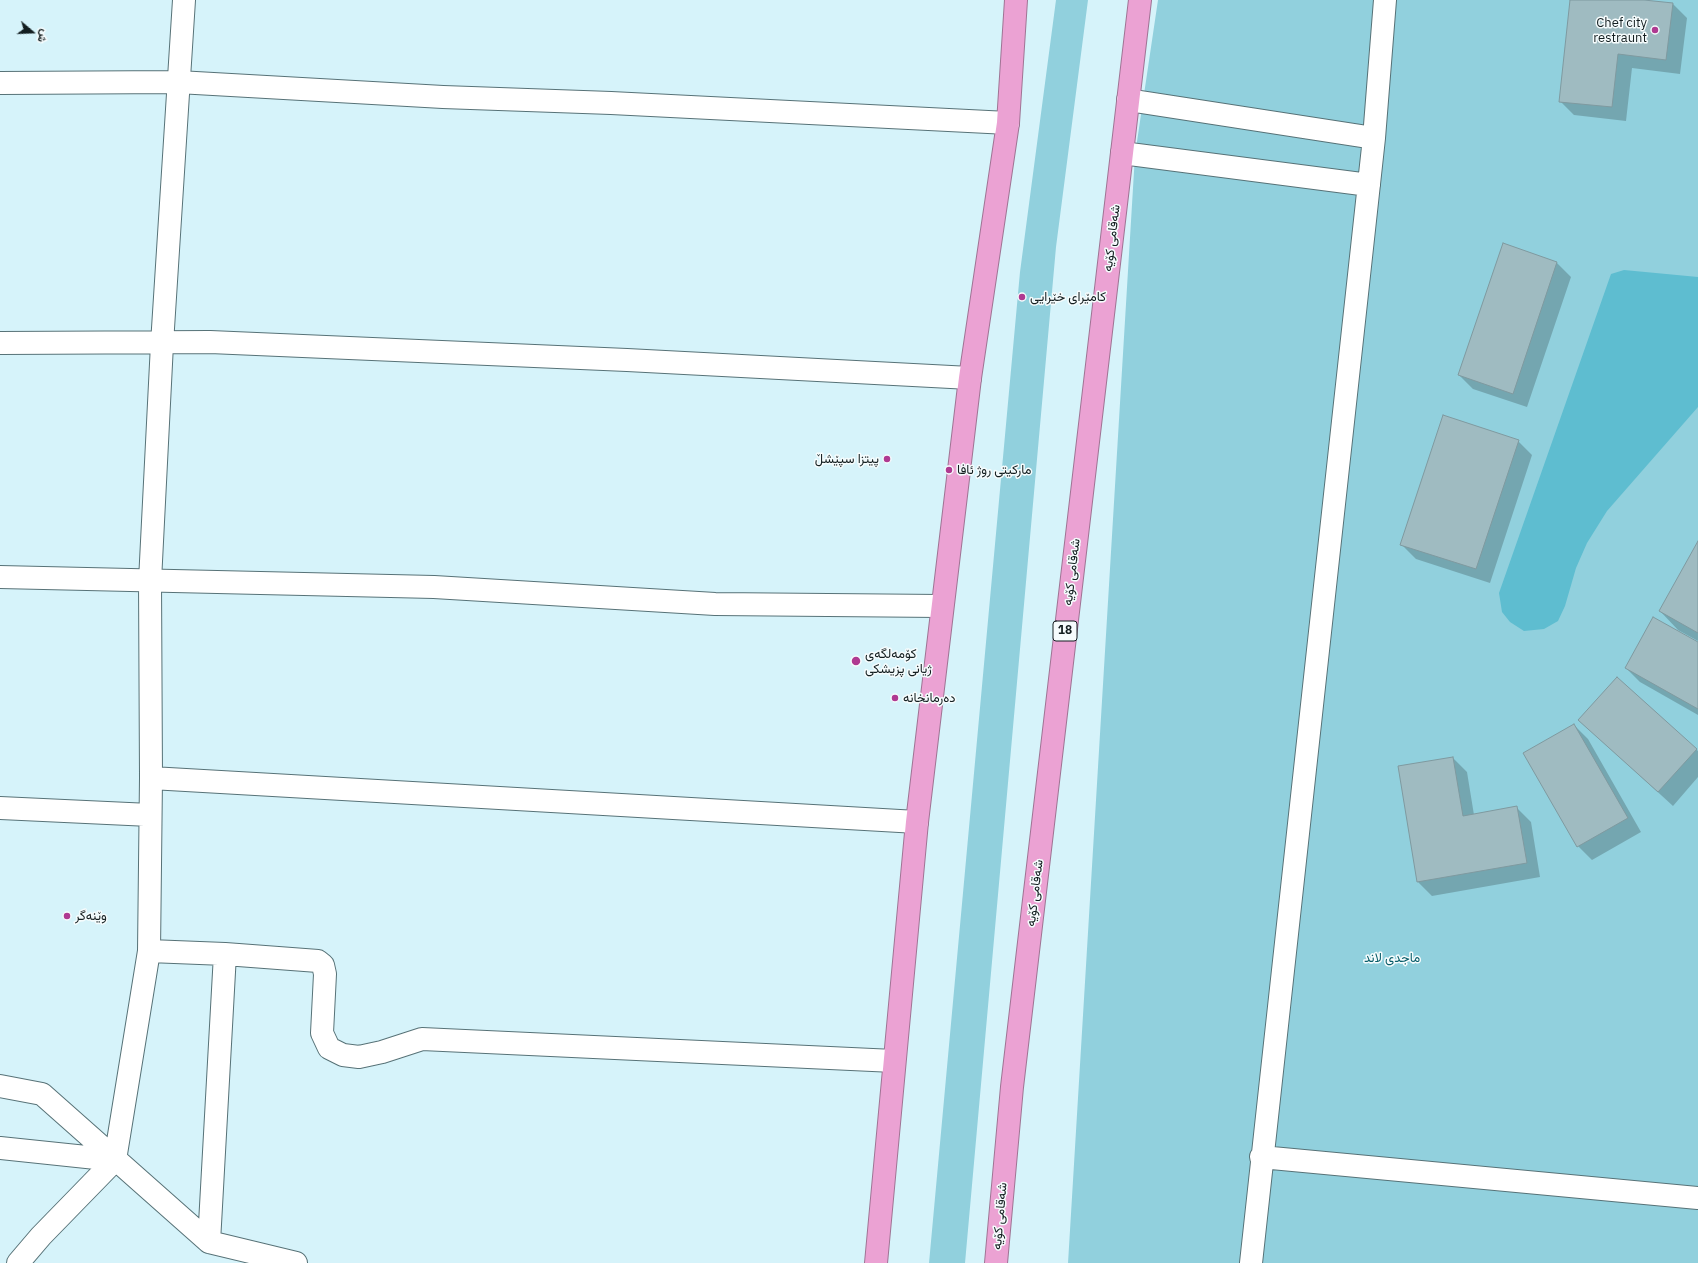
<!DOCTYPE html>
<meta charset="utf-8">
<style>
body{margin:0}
#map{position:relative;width:1698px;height:1263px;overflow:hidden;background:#d6f3fa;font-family:"IBM Plex Sans",Vazirmatn,sans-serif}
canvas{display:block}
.north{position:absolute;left:12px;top:12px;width:40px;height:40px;-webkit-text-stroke:3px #f6fcfd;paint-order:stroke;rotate:109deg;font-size:11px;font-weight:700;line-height:16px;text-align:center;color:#131e20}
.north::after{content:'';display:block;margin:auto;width:14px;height:18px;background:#131e20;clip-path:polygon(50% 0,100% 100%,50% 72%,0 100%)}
</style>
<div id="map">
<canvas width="1698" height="1263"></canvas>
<div class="north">ش</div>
</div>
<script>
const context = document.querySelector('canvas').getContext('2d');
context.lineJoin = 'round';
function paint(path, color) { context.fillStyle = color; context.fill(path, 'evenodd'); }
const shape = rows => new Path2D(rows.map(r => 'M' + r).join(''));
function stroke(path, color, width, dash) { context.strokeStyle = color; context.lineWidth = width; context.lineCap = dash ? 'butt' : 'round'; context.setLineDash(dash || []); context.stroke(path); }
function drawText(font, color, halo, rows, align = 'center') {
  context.font = font + ' "IBM Plex Sans",Vazirmatn,sans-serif'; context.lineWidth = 3; context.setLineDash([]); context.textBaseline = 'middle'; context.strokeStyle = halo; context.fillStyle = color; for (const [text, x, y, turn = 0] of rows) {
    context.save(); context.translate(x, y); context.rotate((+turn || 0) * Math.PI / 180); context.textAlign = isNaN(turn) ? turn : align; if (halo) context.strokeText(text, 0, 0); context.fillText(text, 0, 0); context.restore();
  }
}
const green = shape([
 [1056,0,1088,0,1056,247,965,1263,929,1263,1020,272],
 [1158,0,1698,0,1698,1263,1068,1263,1135,155]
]);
const water = shape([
 [1624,270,1698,277,1698,407,1607,511,1587,543,1576,568,1565,606,1558,621,1544,629,1524,631,1510,622,1502,612,1499,593,1611,274]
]);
const shadow = shape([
 [1571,0,1635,0,1673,4,1687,18,1680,74,1632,68,1626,121,1574,115,1560,101],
 [1504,245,1557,263,1571,277,1527,407,1473,389,1459,375],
 [1518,441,1532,455,1490,583,1416,559,1401,544],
 [1698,543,1698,641,1678,630,1660,611],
 [1698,643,1698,715,1640,682,1626,668],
 [1617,678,1698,751,1698,777,1673,806,1579,720],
 [1574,725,1588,739,1641,832,1592,860,1578,846],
 [1453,758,1467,772,1474,815,1517,808,1531,822,1540,877,1432,896,1418,882]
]);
const building = shape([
 [1570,0,1644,0,1673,3,1666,60,1618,54,1612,107,1559,102,1570,0],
 [1503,243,1557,262,1513,394,1458,375,1503,243],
 [1443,415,1519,440,1476,569,1400,545,1443,415],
 [1698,541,1698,633,1659,611,1698,541],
 [1653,617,1698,642,1698,709,1625,668,1653,617],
 [1617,677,1697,749,1658,792,1578,720,1617,677],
 [1574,724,1628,818,1577,847,1523,753,1574,724],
 [1453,757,1463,816,1517,806,1527,863,1417,882,1398,766,1453,757]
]);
const minor = shape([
 [0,83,178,82,443,97,611,103,1008,123],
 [1128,100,1374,138],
 [1122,153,1369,185],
 [0,343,210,342,627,360,970,378],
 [0,577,434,587,715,604,941,606],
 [151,778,917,822],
 [0,808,150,815],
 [149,951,225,954,318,961,323,965,325,974,322,1033,329,1048,343,1055,359,1057,382,1052,422,1039,894,1061],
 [0,1086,42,1094,209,1242,296,1263],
 [0,1148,115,1160],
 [1261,1157,1698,1198],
 [209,1242,225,954],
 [18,1263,41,1236,115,1160,149,951,151,778,150,581,162,344,184,0],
 [1251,1263,1374,138,1385,0]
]);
const highway = shape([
 [876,1263,917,822,970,378,1008,123,1016,0],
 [996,1263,1012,1087,1140,0]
]);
const markers = [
 [1655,30,4,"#af3991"],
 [1022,297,4,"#af3991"],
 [887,459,4,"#af3991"],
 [949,470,4,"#af3991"],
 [856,661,5,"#af3991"],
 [895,698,4,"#af3991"],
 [67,916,4,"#af3991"]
];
const shields = [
 [1065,631,24]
];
const shieldNames = [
 ["18",1065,631]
];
const poiNames = [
 ["Chef city",1647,23,"right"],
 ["restraunt",1647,38,"right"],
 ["كامێرای خێرایی",1030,297],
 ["پیتزا سپێشڵ",879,459,"right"],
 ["ماركيتى روژ ئافا",957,470],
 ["کۆمەلگەی",865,654],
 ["ژیانی پزیشکی",865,669],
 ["دەرمانخانە",903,698],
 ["وێنەگر",75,916]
];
const streetNames = [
 ["شەقامی کۆیە",1112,238,-83],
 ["شەقامی کۆیە",1072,572,-83],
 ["شەقامی کۆیە",1035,893,-83],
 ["شەقامی کۆیە",1000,1216,-85]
];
const parkNames = [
 ["ماجدی لاند",1392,958]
];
paint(green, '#91d0dd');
paint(water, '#5ebdd0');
paint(shadow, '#0003');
paint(building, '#9fbbc1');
stroke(building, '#7f9aa0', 1);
stroke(minor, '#577277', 24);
stroke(highway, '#9f7494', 24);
stroke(minor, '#fff', 22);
stroke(highway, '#eba2d3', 22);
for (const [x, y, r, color] of markers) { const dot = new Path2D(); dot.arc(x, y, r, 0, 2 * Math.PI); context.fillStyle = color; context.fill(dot); stroke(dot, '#f6fcfd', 1.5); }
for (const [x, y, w] of shields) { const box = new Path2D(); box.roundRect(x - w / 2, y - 10, w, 20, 3); context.fillStyle = '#f6fcfd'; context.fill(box); stroke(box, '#131e20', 1); }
drawText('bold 12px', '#131e20', null, shieldNames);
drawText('13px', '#131e20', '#f6fcfd', poiNames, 'left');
drawText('13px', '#131e20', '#f6fcfd', streetNames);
drawText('13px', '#095d6a', '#f6fcfd', parkNames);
</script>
